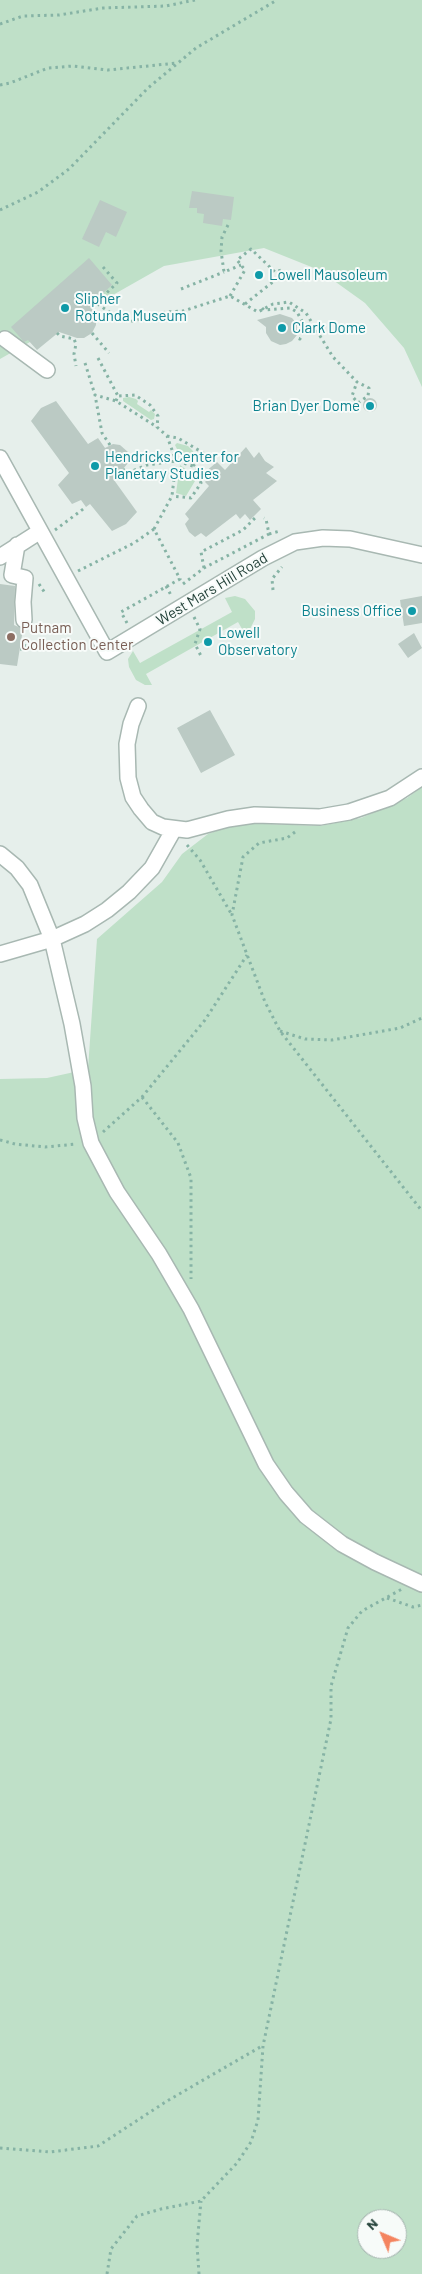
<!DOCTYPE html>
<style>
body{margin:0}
#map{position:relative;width:422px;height:2274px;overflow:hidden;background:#e6efeb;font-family:Barlow,sans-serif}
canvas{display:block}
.north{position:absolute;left:357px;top:2209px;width:50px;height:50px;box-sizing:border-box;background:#f7fbf9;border:1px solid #a3b1ad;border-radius:50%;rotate:315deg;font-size:14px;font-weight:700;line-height:20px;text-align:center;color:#24423a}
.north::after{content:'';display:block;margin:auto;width:18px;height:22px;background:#f4845f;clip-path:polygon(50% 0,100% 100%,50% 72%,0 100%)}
</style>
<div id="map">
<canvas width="422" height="2274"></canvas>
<div class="north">N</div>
</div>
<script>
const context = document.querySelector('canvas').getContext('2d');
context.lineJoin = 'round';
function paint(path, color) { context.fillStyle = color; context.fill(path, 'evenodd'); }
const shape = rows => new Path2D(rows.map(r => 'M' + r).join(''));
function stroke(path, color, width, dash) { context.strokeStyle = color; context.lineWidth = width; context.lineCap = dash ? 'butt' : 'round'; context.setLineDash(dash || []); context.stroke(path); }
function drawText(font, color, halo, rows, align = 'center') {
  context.font = font + ' Barlow,sans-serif'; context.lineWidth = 4; context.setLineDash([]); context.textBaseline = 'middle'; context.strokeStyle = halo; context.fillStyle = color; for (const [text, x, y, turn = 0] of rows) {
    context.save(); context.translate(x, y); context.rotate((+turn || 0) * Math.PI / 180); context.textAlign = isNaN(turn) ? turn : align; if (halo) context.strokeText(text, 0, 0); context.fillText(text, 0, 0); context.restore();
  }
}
const green = shape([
 [0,0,422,0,422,387,404,348,365,303,319,270,264,248,164,266,0,359],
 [129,397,136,399,138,401,137,404,149,412,151,410,155,414,154,419,151,420,123,401,123,398],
 [177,443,188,446,193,451,195,458,194,462,188,463,182,459,175,445],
 [180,465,191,473,195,481,186,496,176,493],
 [235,596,245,599,255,611,255,619,249,631,245,634,238,622,146,674,152,685,145,685,136,680,129,667,128,659,133,651,140,663,232,612,225,598],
 [422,787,422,2274,0,2274,0,1079,47,1078,88,1069,97,939,162,882,182,854,208,834,237,823,320,826,361,818,407,798],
 [367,2219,397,2219,397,2249,367,2249]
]);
const building = shape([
 [192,191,234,197,231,220,223,219,222,226,203,223,204,214,197,213,197,208,189,208],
 [100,200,127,212,116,237,106,232,99,247,82,239],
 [89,258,112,285,90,305,96,316,96,325,92,333,84,338,77,338,59,332,37,350,28,340,24,342,11,327],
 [280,314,292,318,297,324,297,335,292,341,286,344,280,345,271,341,266,333,266,327,257,320],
 '363 405a7 7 0 1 1 14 0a7 7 0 1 1-14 0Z',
 [56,401,88,444,98,438,105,448,113,444,120,445,128,452,128,463,114,480,137,512,126,524,112,531,90,504,86,507,81,500,72,504,58,485,69,473,31,421,41,408],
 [246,447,254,458,259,452,265,461,274,467,266,473,277,481,253,500,261,509,250,520,245,514,240,519,236,514,206,537,201,533,195,537,189,532,185,524,189,519,185,514,209,486,205,482,209,477,205,472,217,462,225,470],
 [0,584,15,586,14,625,23,629,17,666,0,664],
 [422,596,422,623,404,626,400,600],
 [414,633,422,648,408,658,398,644],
 [210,710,235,755,201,773,177,728]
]);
const path = shape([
 [0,24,23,16,59,15,103,8,166,6,195,0],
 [0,85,10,83,48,68,73,66,108,70,177,63],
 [0,210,38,192,69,169,148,88,196,48,277,0],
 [228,225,222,237,221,251,224,272,241,265],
 [103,267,117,283,96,303,121,320,129,322,166,312,183,311,230,296,258,312,273,304,289,302,306,313,333,357,357,382,369,388,368,396,358,403,352,396,357,382],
 [181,289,224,272],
 [230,296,245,270,237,260,251,249,275,272,281,270,284,273],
 [245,304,284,273],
 [262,308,264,310,290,308,297,312,303,323,303,332,300,339,295,337],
 [57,333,60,336,74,339,76,344,74,354,76,366],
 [92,333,109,353],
 [98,358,118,396],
 [85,363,95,395],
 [116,401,118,396,135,395,150,405,158,416,157,427,167,436,176,461,172,496,154,529,180,579,121,612,127,623],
 [167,436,178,438,205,454],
 [110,445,102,433,95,395,116,401,157,427],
 [193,466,205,454,208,459],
 [123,469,127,473,147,465,176,461,193,466,201,483,191,498,172,496],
 [55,530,86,507],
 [269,534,280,531],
 [204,568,201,552,243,530,256,517],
 [78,571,134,543,154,529],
 [39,584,45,593],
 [183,584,204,568,269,534,266,519,264,518],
 [166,586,172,597],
 [273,590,272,579,282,567],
 [194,617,200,629,195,644,202,658],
 [20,649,24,649,26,635],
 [295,832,287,838,259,843,243,857,232,915,265,1002,280,1031,422,1211],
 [187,845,200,860,232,915],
 [280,1031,305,1039,332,1040,400,1028,422,1018],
 [142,1097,178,1143,191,1178,191,1279],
 [103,1132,142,1097,205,1020,247,955],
 [0,1140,15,1144,45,1147,77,1144],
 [387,1598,413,1607,422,1605],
 [0,2148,50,2152,98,2146,167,2101,262,2046],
 [107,2274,111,2249,137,2216,161,2209,201,2201,237,2163,251,2142,258,2120,263,2046,331,1719,331,1686,348,1628,362,1611,402,1589],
 [199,2274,197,2245,201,2201]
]);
const minor = shape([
 [5,339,47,370],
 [0,458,107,652,263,558,295,542,323,538,350,539,422,555],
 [17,545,12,575,25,578,23,602,24,620],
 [0,557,39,532],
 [138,706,131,724,127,744,128,778,133,797,141,809,152,822,163,827,187,830,228,819,255,815,320,817,349,812,390,798,422,777],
 [0,854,17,868,30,885,52,939,72,1024,83,1086,85,1118,91,1143,117,1192,159,1254,191,1309,266,1464,286,1493,306,1516,342,1544,375,1562,422,1584],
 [0,954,52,939,85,924,107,910,129,892,152,868,174,829]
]);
const markers = [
 [259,275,5,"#0f9aa8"],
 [65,308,5,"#0f9aa8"],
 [282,328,5,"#0f9aa8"],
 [370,406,5,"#0f9aa8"],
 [95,466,5,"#0f9aa8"],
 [412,611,5,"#0f9aa8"],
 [11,637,5,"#8d6e63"],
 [208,642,5,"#0f9aa8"]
];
const cultureNames = [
 ["Lowell Mausoleum",269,275],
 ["Slipher",75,299],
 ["Rotunda Museum",75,316],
 ["Clark Dome",292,328],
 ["Brian Dyer Dome",360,406,"right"],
 ["Hendricks Center for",105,457],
 ["Planetary Studies",105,474],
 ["Business Office",402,611,"right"],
 ["Lowell",218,633],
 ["Observatory",218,650]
];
const streetNames = [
 ["West Mars Hill Road",212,589,-31]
];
const educationNames = [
 ["Putnam",21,628],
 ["Collection Center",21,645]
];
paint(green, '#bfe0c8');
paint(building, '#bbcac4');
stroke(minor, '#a8b8b2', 18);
stroke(path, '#86b3a5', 3, [2.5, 4]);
stroke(minor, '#fff', 15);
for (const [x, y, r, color] of markers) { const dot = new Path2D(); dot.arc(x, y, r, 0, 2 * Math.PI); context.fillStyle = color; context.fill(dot); stroke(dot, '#f7fbf9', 2); }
drawText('15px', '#0d838f', '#f7fbf9', cultureNames, 'left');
drawText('15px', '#24423a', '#f7fbf9', streetNames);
drawText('15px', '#785e54', '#f7fbf9', educationNames, 'left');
</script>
